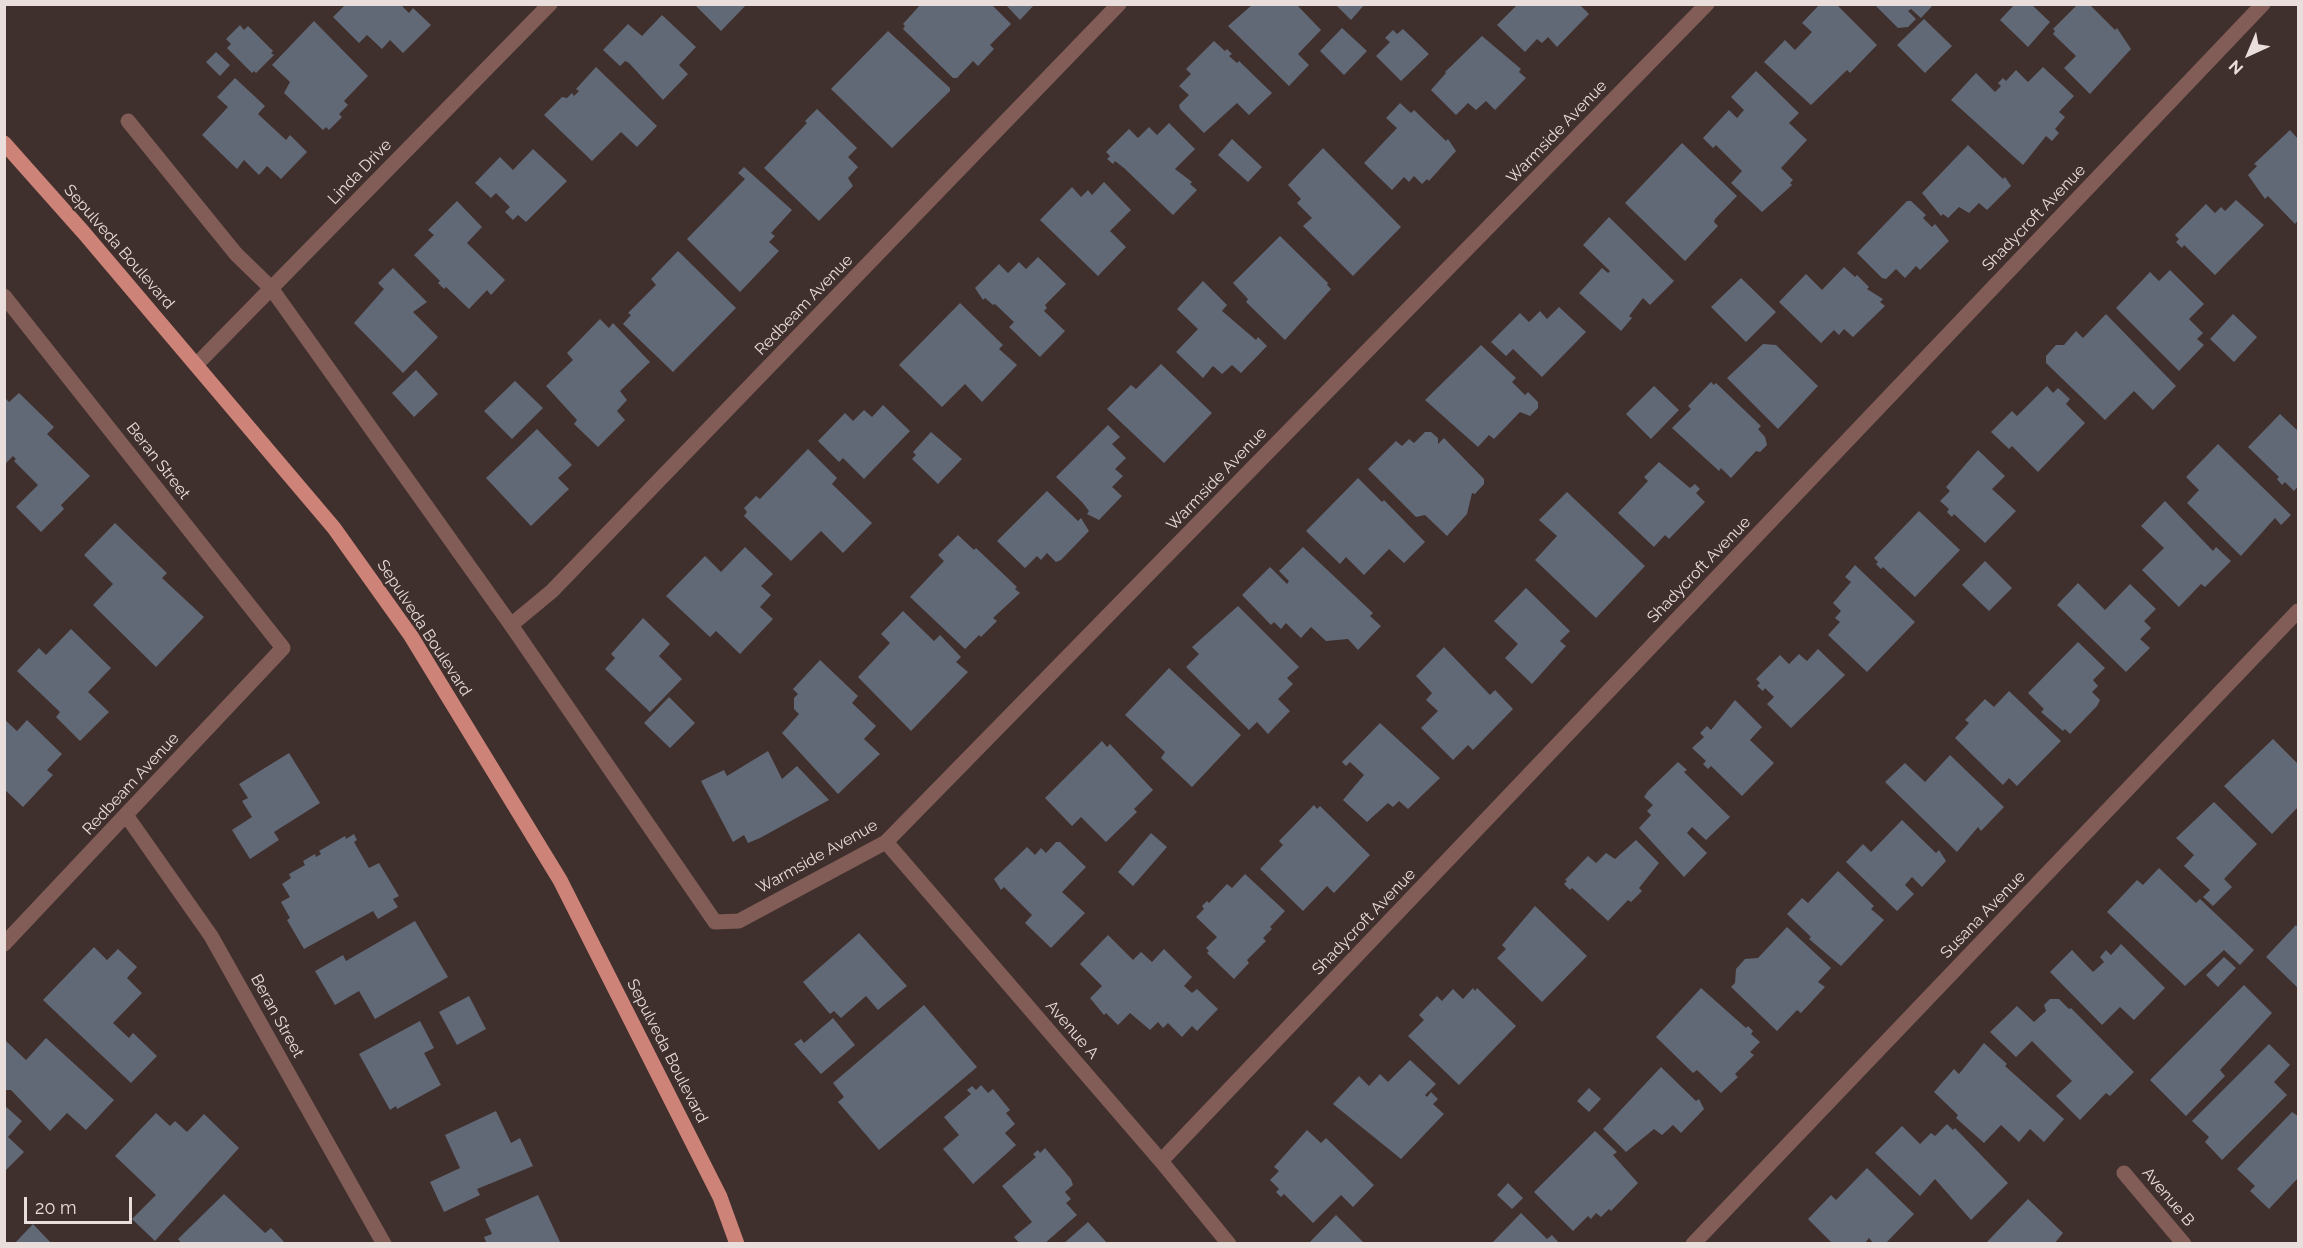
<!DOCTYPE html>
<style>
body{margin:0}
#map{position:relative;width:2303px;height:1248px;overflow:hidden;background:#40302d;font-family:Raleway,sans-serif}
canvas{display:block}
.frame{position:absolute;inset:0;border:6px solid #e9dedc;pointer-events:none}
.north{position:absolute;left:2219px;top:24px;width:60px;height:60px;-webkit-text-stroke:4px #40302d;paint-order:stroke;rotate:224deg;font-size:16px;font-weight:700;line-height:24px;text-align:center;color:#e9dedc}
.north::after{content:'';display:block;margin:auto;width:21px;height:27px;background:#e9dedc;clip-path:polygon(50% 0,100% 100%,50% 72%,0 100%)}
.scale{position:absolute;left:24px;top:1197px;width:108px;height:27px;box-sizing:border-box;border:3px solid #e9dedc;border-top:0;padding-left:8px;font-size:18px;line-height:21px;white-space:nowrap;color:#e9dedc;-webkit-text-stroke:4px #40302d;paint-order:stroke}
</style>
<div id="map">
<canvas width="2303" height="1248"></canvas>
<div class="frame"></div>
<div class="north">N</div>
<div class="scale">20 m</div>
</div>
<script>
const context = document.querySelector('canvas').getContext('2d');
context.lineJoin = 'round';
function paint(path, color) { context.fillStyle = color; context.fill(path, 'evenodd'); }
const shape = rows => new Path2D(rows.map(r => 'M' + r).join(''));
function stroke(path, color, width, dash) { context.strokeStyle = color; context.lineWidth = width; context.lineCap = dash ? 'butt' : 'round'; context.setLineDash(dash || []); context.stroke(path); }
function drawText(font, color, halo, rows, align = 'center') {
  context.font = font + ' Raleway,sans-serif'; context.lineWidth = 5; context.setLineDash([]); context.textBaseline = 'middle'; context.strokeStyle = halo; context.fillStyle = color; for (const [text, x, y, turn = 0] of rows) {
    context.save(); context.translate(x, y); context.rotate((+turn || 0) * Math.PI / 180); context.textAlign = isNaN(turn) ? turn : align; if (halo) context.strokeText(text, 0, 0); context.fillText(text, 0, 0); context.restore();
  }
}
const building = shape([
 [346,4,400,4,409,13,413,8,431,25,403,53,390,40,382,49,367,35,359,43,333,17],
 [694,4,747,4,721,31],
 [921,4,991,4,1011,24,990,45,994,49,978,66,973,61,957,78,953,78,903,29,905,26,903,24],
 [1005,4,1035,4,1020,20],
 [1253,4,1296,4,1321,30,1298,54,1309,65,1289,86,1228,26],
 [1335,4,1365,4,1351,20],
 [1518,4,1579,4,1589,14,1557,47,1548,37,1542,43,1537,39,1525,52,1497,25],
 [1820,4,1836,4,1877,45,1850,73,1847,70,1811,105,1764,62,1785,40,1795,50,1812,32,1802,23],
 [1874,4,1934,4,1921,18,1911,9,1908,11,1916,19,1908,27,1898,28],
 [2015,4,2031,4,2050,22,2028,47,2000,20],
 [2078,4,2089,4,2115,30,2117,28,2131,49,2090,94,2064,68,2076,56,2053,34,2055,31,2053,29],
 [662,15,696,47,679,65,688,74,663,100,629,63,625,61,620,66,603,50,628,24,642,36],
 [1924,19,1952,46,1925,73,1897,45],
 [314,21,368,76,344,101,348,105,339,114,342,117,329,130,326,127,323,130,284,93,290,82,272,65],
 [240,25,244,30,248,26,273,51,271,53,274,55,256,73,254,71,252,73,227,48,231,44,226,39],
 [1342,28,1367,51,1344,75,1320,51],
 [1403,29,1429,54,1401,81,1376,56,1390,42,1385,38,1393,30,1397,34],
 [888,31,950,88,950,91,892,148,831,89],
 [1482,36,1521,69,1519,72,1526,78,1495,110,1486,101,1476,110,1468,103,1456,115,1431,90,1446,73,1445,72],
 [1214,41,1225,51,1227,49,1232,54,1229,56,1237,63,1239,61,1272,93,1249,115,1237,103,1204,133,1180,109,1179,105,1189,95,1179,86,1191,74,1186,69],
 [216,52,230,65,220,76,206,62],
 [596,67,657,126,637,147,621,132,592,161,544,115,562,97,567,98,572,93,574,96,579,91,576,89],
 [2043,67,2074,96,2059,112,2065,117,2055,129,2059,133,2052,141,2046,136,2023,165,1951,100,1976,73,1995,92,2001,86,1998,83,2003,78,2006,81,2016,70,2028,82],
 [1756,71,1799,113,1789,123,1807,140,1781,168,1793,180,1790,183,1792,185,1762,212,1731,183,1742,171,1716,145,1713,148,1703,138,1729,110,1737,118,1744,110,1731,97],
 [235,78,265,106,258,114,286,140,290,135,307,152,281,179,267,166,259,175,244,160,237,169,202,135,228,107,217,97],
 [1400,103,1411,113,1414,110,1446,141,1448,139,1456,151,1429,181,1427,179,1422,184,1414,176,1409,182,1404,177,1392,190,1364,163,1397,128,1386,118],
 [817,109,857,148,848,157,858,167,848,178,853,186,819,221,764,168,807,123,805,121],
 [1169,123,1195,149,1175,169,1192,182,1190,184,1197,190,1173,215,1124,168,1115,161,1113,164,1107,159,1110,156,1106,152,1129,129,1138,138,1149,127,1157,135],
 [2290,130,2298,139,2298,220,2295,224,2268,196,2265,199,2248,175,2257,166,2254,164],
 [1232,139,1262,167,1248,182,1218,155],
 [1682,143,1737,196,1715,219,1714,222,1718,226,1685,261,1625,203],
 [1968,145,2003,179,2005,177,2011,186,1987,210,1979,203,1969,213,1959,207,1948,218,1943,214,1941,216,1922,193],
 [1323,148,1401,227,1353,276,1303,226,1312,218,1297,203,1301,199,1288,185],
 [533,149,567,181,526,222,518,215,513,220,505,212,510,207,496,193,491,198,475,183,500,157,513,170],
 [744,167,792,210,771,233,775,236,769,242,779,251,740,292,687,239,745,179,738,173],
 [1104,182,1131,210,1110,231,1126,247,1098,276,1040,220,1072,187,1081,197,1088,190,1092,195],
 [2236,200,2264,225,2215,275,2184,245,2182,248,2176,242,2179,239,2175,235,2206,204,2215,213,2221,207,2225,211],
 [457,201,482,227,467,243,505,280,491,295,487,290,469,309,446,287,444,289,438,283,440,281,414,255,434,235,428,230],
 [1907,201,1911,201,1926,215,1923,218,1932,227,1935,224,1949,241,1920,270,1916,266,1905,278,1896,269,1886,279,1882,278,1857,253],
 [1609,217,1674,281,1650,305,1643,298,1629,316,1632,318,1621,331,1579,293,1602,268,1608,273,1610,271,1583,245],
 [1280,236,1328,283,1327,285,1331,289,1285,340,1246,302,1248,299,1233,283],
 [678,251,736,308,673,372,623,324,631,315,628,313,656,285,651,279],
 [1038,257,1066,284,1045,305,1047,308,1044,311,1065,331,1040,357,1009,327,1014,322,995,304,993,305,985,298,983,300,975,288,999,264,1008,273,1019,262,1026,269],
 [1844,267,1855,277,1857,275,1869,287,1867,289,1883,299,1880,302,1885,306,1853,337,1844,329,1839,335,1834,330,1821,343,1779,302,1806,274,1822,290],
 [393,268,427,302,413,312,438,337,403,373,354,323,384,289,378,283],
 [2170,270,2204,304,2189,319,2203,333,2197,339,2204,345,2179,371,2116,308,2150,272,2159,281],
 [1741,278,1776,312,1746,342,1711,307],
 [1203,281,1227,305,1222,311,1256,340,1258,337,1267,346,1241,373,1232,365,1222,374,1213,366,1203,378,1176,352,1198,329,1177,309],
 [960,303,1003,345,999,349,1017,365,982,402,965,384,942,407,899,365],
 [1559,307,1586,332,1542,377,1513,349,1506,356,1491,342,1520,313,1529,322,1540,311,1547,319],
 [2106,314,2176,386,2153,410,2134,391,2105,420,2046,363,2046,356,2056,345,2064,345,2076,331,2083,338],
 [2233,314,2257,337,2234,362,2210,339],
 [600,319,609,328,613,323,650,362,620,391,627,400,617,411,625,420,598,447,574,424,577,420,546,386,573,360,567,353],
 [1763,344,1776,345,1818,386,1778,429,1727,378],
 [1481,345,1516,378,1512,382,1525,395,1528,392,1538,402,1538,408,1530,416,1520,412,1494,439,1489,435,1478,447,1425,400],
 [1161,364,1212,413,1164,463,1107,409,1131,385,1136,389],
 [416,370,438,394,414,417,392,393],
 [515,381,543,408,512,439,484,411],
 [1711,382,1714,385,1716,383,1761,426,1758,429,1765,437,1767,445,1760,452,1756,451,1731,478,1721,468,1719,471,1672,428,1691,409,1688,406],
 [1654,386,1679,410,1651,439,1626,414],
 [2047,386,2053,393,2058,388,2070,399,2066,404,2085,423,2038,472,2012,446,2009,449,1991,432,2012,411,2017,416],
 [19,393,54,427,47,434,90,476,61,505,64,509,41,532,16,507,38,485,14,461,16,459,13,456,4,465,4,397,9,402],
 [883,405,910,431,864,479,843,458,839,462,818,441,845,413,853,421,864,410,872,417],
 [2280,414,2298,431,2298,486,2294,491,2285,482,2282,485,2277,479,2279,477,2248,447],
 [1108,425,1120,437,1112,444,1126,458,1115,469,1123,476,1112,487,1122,496,1099,520,1087,514,1089,511,1082,502,1056,477],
 [537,429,572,465,558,478,569,489,531,526,486,478],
 [931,432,962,459,938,484,912,459,916,455,913,452],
 [1425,432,1431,432,1438,438,1438,444,1444,438,1484,479,1484,484,1475,494,1472,493,1467,514,1447,536,1425,515,1416,517,1368,469,1396,441,1402,446,1409,439,1414,443],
 [2218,444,2291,515,2281,525,2275,518,2241,556,2187,503,2199,490,2186,477],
 [808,449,837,478,832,484,872,523,843,553,821,531,791,561,744,516,747,512,744,508,756,496,760,499],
 [1978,450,2005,476,1992,489,2016,511,1985,543,1954,514,1952,517,1947,512,1949,509,1940,501,1950,491,1946,487],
 [1659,462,1690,488,1695,484,1700,489,1696,493,1705,502,1669,539,1665,535,1654,547,1618,513,1648,481,1644,477],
 [1358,478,1382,502,1384,500,1425,542,1404,563,1389,549,1364,575,1346,557,1340,564,1306,531],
 [1047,491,1078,521,1081,518,1089,531,1061,560,1056,562,1047,553,1041,560,1037,556,1025,568,997,541],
 [1567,492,1645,566,1596,618,1535,560,1557,536,1539,520],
 [2165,501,2213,551,2216,547,2231,561,2205,587,2201,584,2179,607,2142,570,2164,548,2141,526],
 [1919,511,1960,550,1915,597,1883,567,1881,569,1876,564,1878,562,1874,558],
 [115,523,167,573,162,578,204,617,156,667,93,605,113,584,84,555],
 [958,535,974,550,976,548,1017,587,1015,589,1020,593,993,618,997,621,981,637,979,635,965,649,910,597,944,561,938,555],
 [745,547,773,574,761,586,771,595,760,607,773,619,740,654,716,631,710,637,666,596,705,556,721,572],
 [1303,547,1373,613,1370,616,1381,626,1358,650,1348,639,1326,641,1311,627,1301,638,1286,623,1281,629,1274,622,1271,625,1242,595,1270,567,1287,584,1289,581,1279,571],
 [1985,561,2012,588,1989,611,1962,585],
 [1855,565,1915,622,1867,672,1828,635,1840,622,1835,618,1841,611,1833,603,1851,582,1845,577],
 [2078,583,2105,610,2130,584,2156,609,2144,621,2151,628,2140,639,2150,648,2126,672,2057,605],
 [1526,588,1570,631,1560,641,1566,646,1532,684,1505,658,1518,644,1494,621],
 [1238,606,1299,667,1287,678,1293,684,1278,699,1290,711,1268,734,1257,722,1249,730,1186,667,1199,654,1192,647],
 [903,611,934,641,940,635,961,657,956,662,968,672,911,731,858,677,890,643,881,634],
 [643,618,670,644,659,656,682,679,650,712,605,669,615,658,611,654],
 [71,629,111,668,88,692,109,712,80,741,56,717,60,712,17,671,39,648,46,655],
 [2078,642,2105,668,2093,680,2098,686,2092,692,2100,700,2097,706,2070,734,2065,729,2063,731,2041,712,2044,709,2028,693],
 [1444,647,1490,695,1495,690,1513,709,1473,750,1468,745,1453,760,1421,728,1438,711,1426,700,1432,693,1416,676],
 [1818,649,1845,675,1791,728,1767,704,1774,697,1765,688,1763,691,1757,686,1760,683,1756,679,1780,655,1789,664,1799,654,1807,661],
 [820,660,858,696,852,703,876,726,864,739,880,754,838,794,782,733,799,714,794,709,794,698,798,694,793,689],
 [1169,668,1241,735,1192,787,1161,758,1165,752,1125,715],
 [2009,691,2061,741,2017,786,2009,778,2003,785,1955,738,1969,723,1965,720,1985,699,1994,707],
 [669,697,695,723,670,748,644,723],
 [1735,700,1762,727,1750,740,1774,763,1742,796,1711,766,1708,769,1703,764,1706,761,1692,748,1704,737,1700,733,1707,726,1711,730],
 [4,719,17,731,27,720,62,754,47,770,53,775,23,807,4,789],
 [1380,723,1440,778,1408,809,1399,801,1393,807,1388,803,1367,822,1343,800,1364,775,1350,762,1346,766,1342,762],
 [2273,739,2298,764,2298,807,2272,834,2224,786],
 [1102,741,1107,747,1110,744,1153,790,1134,809,1137,812,1106,842,1081,817,1072,826,1045,798],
 [768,751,782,779,797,766,829,800,760,838,748,843,744,835,733,842,701,781,724,770,727,776],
 [289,753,320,803,274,832,279,840,250,859,232,830,252,817,242,801,248,798,239,784],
 [1950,755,2004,807,1981,831,1978,827,1957,852,1885,782,1905,763,1925,782],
 [1678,762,1687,770,1684,772,1730,817,1706,840,1692,827,1687,833,1707,853,1684,877,1639,828,1651,815,1647,811,1653,805,1644,797,1648,791],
 [2214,802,2257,844,2224,879,2232,887,2213,906,2203,897,2210,890,2184,866,2194,855,2176,838],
 [1314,805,1317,809,1320,806,1370,855,1334,893,1327,886,1303,911,1260,869,1283,845,1279,841],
 [1902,820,1936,853,1939,850,1946,861,1922,887,1912,877,1905,885,1914,894,1897,911,1846,862,1863,844,1871,852],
 [1151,833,1167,847,1133,886,1118,872],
 [354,834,357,840,354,842,369,868,379,863,399,896,393,899,398,907,378,919,373,911,304,949,287,920,290,918,281,902,290,897,282,884,291,878,289,874,305,865,303,861,315,854,316,857,321,854,319,851,345,836,346,839],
 [1636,840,1659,863,1639,888,1642,891,1631,902,1628,900,1608,921,1572,888,1570,890,1564,884,1567,881,1565,880,1588,856,1596,863,1606,853,1615,859],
 [1056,842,1060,842,1086,867,1062,892,1085,913,1051,948,1025,923,1032,915,1004,887,1001,890,994,879,1027,847,1035,855,1041,848,1046,853],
 [2159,868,2196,903,2200,899,2254,950,2240,965,2224,950,2185,986,2107,912,2137,880,2143,885],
 [1838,871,1874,906,1871,909,1884,920,1841,966,1809,939,1811,937,1787,914,1802,898,1808,903],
 [1245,874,1285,911,1270,927,1272,929,1263,938,1266,941,1247,960,1249,963,1234,979,1207,953,1209,951,1206,948,1217,937,1196,917,1204,909,1202,906,1207,901,1209,903,1227,884,1232,888],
 [1535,906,1587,956,1542,1002,1497,958,1506,949,1502,945],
 [415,921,448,977,375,1019,359,991,335,1005,315,971,343,955,346,961],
 [2296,925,2298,928,2298,988,2266,957],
 [1787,927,1831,968,1818,982,1825,987,1801,1013,1797,1010,1777,1031,1731,987,1735,983,1736,969,1745,959,1758,958],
 [859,933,907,986,878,1010,866,996,841,1018,834,1011,830,1014,803,982],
 [1108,935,1133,960,1141,952,1152,962,1164,949,1192,977,1184,986,1192,993,1197,989,1218,1009,1197,1031,1192,1026,1182,1037,1168,1023,1163,1028,1158,1022,1150,1030,1130,1013,1118,1025,1106,1013,1104,1015,1090,998,1102,986,1080,964],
 [2121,944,2165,988,2134,1020,2120,1007,2102,1025,2050,972,2072,950,2093,972,2104,962,2100,957,2106,950,2111,955],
 [94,947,107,960,118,949,137,967,127,978,142,993,113,1023,129,1038,133,1033,157,1056,131,1083,43,1000],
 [2224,957,2236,968,2218,987,2206,975],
 [2244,985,2272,1013,2220,1070,2225,1076,2186,1116,2150,1080],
 [1473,988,1475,991,1477,988,1516,1026,1459,1085,1408,1036,1424,1020,1419,1015,1437,996,1442,1001,1453,989,1463,999],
 [1701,988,1746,1028,1748,1026,1753,1031,1751,1034,1760,1042,1750,1052,1754,1055,1735,1074,1738,1077,1721,1093,1697,1070,1693,1073,1656,1037],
 [469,996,486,1029,457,1045,439,1012],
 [2050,999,2059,999,2069,1009,2071,1008,2134,1072,2110,1096,2106,1093,2080,1120,2056,1096,2072,1081,2032,1041,2016,1057,1990,1032,2017,1006,2034,1022,2046,1011,2044,1005],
 [924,1005,977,1067,879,1150,838,1102,844,1097,833,1083],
 [833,1018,855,1045,821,1074,794,1044,801,1039,804,1043],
 [420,1021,434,1048,424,1053,441,1085,397,1109,396,1106,390,1110,359,1054],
 [46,1038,114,1100,86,1130,67,1113,50,1131,11,1090,4,1090,4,1043,6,1041,26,1060],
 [1984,1043,2007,1064,2005,1066,2064,1119,2044,1142,2030,1129,2019,1142,2001,1125,1984,1143,1956,1118,1958,1115,1934,1092,1954,1069,1959,1074],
 [2269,1044,2290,1065,2274,1082,2287,1095,2222,1160,2205,1142,2209,1137,2192,1121],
 [1410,1060,1436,1084,1425,1095,1427,1097,1431,1092,1438,1099,1433,1104,1444,1114,1401,1159,1333,1104,1359,1076,1369,1086,1380,1074,1388,1082],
 [1661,1067,1696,1101,1699,1099,1704,1109,1681,1133,1673,1125,1662,1135,1654,1129,1626,1152,1603,1129],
 [981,1085,988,1093,993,1089,1010,1110,1006,1113,1015,1124,1005,1133,1016,1145,973,1184,943,1149,959,1135,944,1117,971,1094,967,1090,972,1086,976,1090],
 [1589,1088,1601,1099,1589,1112,1577,1101],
 [4,1105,22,1121,8,1137,24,1152,4,1172],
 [496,1111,511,1143,520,1138,533,1166,477,1189,480,1195,444,1212,430,1182,460,1168,445,1135],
 [2292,1112,2298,1116,2298,1178,2269,1209,2250,1191,2255,1186,2237,1169],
 [156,1113,170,1126,175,1121,187,1132,204,1114,239,1148,155,1241,132,1219,156,1195,115,1156],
 [1947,1124,1953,1130,1955,1128,2008,1183,1971,1220,1935,1179,1920,1196,1875,1153,1902,1126,1920,1144,1931,1133,1935,1136],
 [1307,1130,1321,1143,1326,1138,1374,1185,1353,1207,1341,1195,1313,1223,1284,1194,1281,1197,1276,1192,1279,1189,1270,1180,1279,1171,1274,1167],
 [1595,1131,1617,1152,1613,1155,1638,1183,1611,1211,1609,1209,1601,1217,1596,1213,1591,1219,1588,1216,1573,1231,1534,1192],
 [1045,1148,1071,1179,1073,1185,1065,1192,1071,1199,1066,1203,1077,1215,1044,1244,1020,1244,1014,1237,1032,1222,1002,1186,1036,1157,1033,1154,1038,1150,1040,1153],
 [1867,1168,1914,1214,1885,1244,1874,1244,1869,1238,1864,1244,1833,1244,1808,1219,1831,1195,1836,1200],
 [1508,1183,1523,1198,1512,1209,1497,1195],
 [224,1194,265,1233,271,1228,286,1244,182,1244,178,1239],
 [538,1195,561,1244,487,1244,484,1237,492,1234,485,1219],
 [2028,1199,2063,1233,2054,1244,1985,1244],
 [1521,1213,1547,1239,1552,1235,1560,1244,1491,1244],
 [1336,1215,1365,1244,1308,1244],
 [1088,1222,1108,1244,1063,1244],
 [33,1224,52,1244,14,1244]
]);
const minor = shape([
 [128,121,236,254,271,288,511,625,715,922,739,921,886,842,1707,4],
 [4,296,283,648,4,944],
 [196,365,550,4],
 [511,625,552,591,1119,4],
 [126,815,211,936,384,1244],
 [886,842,1161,1161,1229,1244],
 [1161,1161,2263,4],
 [2124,1173,2184,1244],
 [1693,1244,2298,611]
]);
const primary = shape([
 [4,143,84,233,334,528,411,636,560,880,720,1197,737,1244]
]);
const streetNames = [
 ["Warmside Avenue",1557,132,-46],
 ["Linda Drive",360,172,-46],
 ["Shadycroft Avenue",2034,218,-46],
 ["Sepulveda Boulevard",119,247,49],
 ["Redbeam Avenue",804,305,-46],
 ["Beran Street",158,461,52],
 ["Warmside Avenue",1217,479,-46],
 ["Shadycroft Avenue",1699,570,-46],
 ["Sepulveda Boulevard",424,628,57],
 ["Redbeam Avenue",131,784,-47],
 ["Warmside Avenue",817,857,-29],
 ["Susana Avenue",1983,915,-46],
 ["Shadycroft Avenue",1364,922,-46],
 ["Beran Street",277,1016,61],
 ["Avenue A",1072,1030,49],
 ["Sepulveda Boulevard",667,1051,63],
 ["Avenue B",2168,1197,50]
];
paint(building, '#616876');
stroke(minor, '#825d57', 15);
stroke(primary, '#ce8378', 15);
drawText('16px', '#e9dedc', '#40302d', streetNames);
</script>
